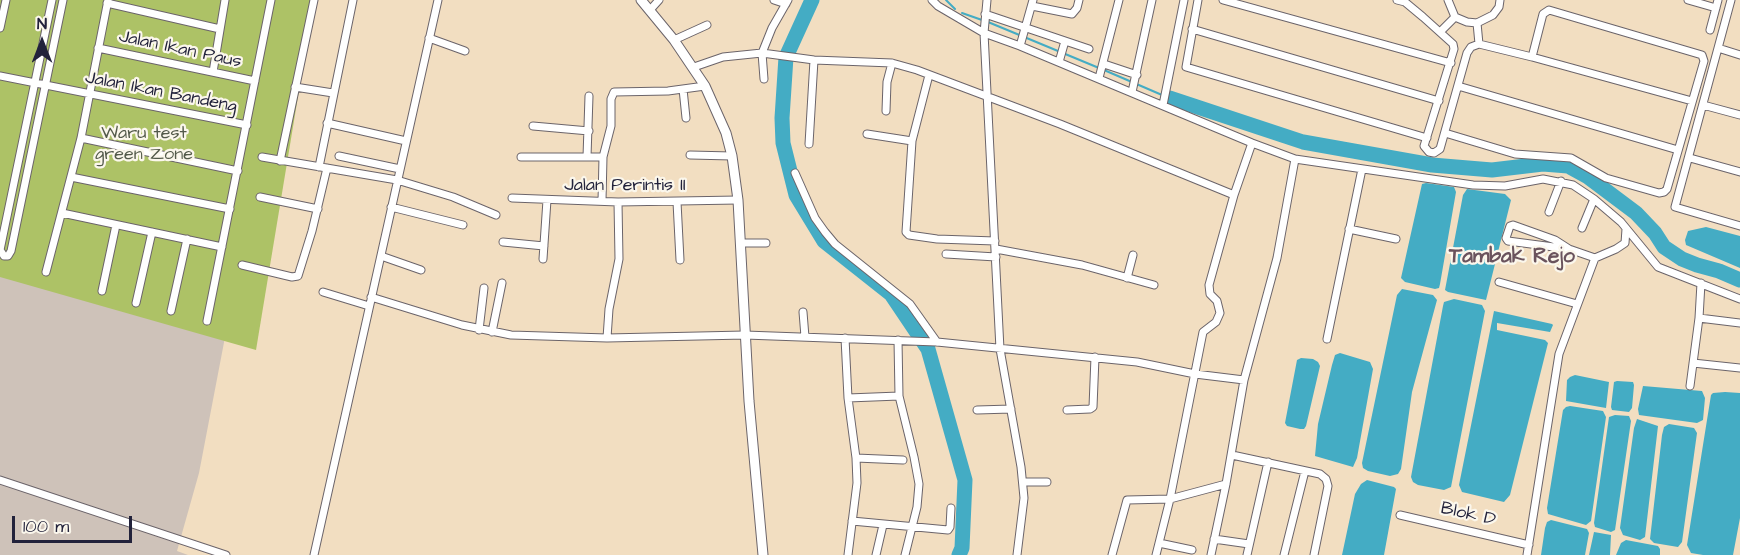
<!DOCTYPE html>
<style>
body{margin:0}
#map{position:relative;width:1740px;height:555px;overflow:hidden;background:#f2dec1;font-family:"Architects Daughter",sans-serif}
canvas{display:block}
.north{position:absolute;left:12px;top:12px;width:60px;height:60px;-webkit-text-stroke:4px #fbf7ec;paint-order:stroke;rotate:0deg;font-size:16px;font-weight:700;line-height:24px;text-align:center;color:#22223b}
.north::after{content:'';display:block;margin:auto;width:21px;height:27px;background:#22223b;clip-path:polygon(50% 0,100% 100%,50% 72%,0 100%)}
.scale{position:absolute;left:12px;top:516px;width:120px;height:27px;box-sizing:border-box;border:3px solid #22223b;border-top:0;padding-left:8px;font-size:18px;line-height:21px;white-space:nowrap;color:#22223b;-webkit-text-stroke:4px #fbf7ec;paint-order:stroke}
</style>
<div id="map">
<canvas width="1740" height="555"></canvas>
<div class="north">N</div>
<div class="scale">100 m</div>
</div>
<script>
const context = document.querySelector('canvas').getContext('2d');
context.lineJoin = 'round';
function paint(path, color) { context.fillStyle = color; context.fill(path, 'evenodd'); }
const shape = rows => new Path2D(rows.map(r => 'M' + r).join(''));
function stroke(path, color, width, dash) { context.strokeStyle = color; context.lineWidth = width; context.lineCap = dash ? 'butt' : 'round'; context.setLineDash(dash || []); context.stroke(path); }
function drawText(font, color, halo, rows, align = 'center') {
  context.font = font + ' "Architects Daughter",sans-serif'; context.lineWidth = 4.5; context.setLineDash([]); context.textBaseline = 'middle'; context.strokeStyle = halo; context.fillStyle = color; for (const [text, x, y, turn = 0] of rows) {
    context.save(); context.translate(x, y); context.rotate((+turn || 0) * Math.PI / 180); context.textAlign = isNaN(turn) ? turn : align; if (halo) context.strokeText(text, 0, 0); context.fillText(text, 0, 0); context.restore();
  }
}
const industrial = shape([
 [0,268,226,332,199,473,177,551,188,555,0,555]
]);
const green = shape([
 [0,0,314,0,256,350,0,277]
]);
const water = shape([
 [1426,183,1454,187,1456,192,1440,284,1439,288,1435,289,1405,282,1401,278,1422,184],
 [1467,189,1505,194,1511,200,1486,300,1448,292,1445,290,1463,195],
 [1706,227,1740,236,1740,268,1686,245,1685,240,1688,231],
 [1402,289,1433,295,1437,300,1412,392,1401,469,1398,474,1390,476,1368,471,1363,468,1362,463,1397,295],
 [1454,299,1482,305,1485,311,1451,487,1444,490,1418,485,1413,482,1411,477,1443,306,1444,302],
 [1494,311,1552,324,1553,325,1550,332,1497,323,1497,330,1545,340,1548,343,1510,495,1504,502,1462,492,1459,485],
 [1340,353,1370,362,1373,369,1357,458,1353,467,1315,456,1318,424,1332,365,1335,355],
 [1301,358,1313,359,1318,362,1320,366,1306,426,1304,429,1300,429,1287,426,1285,423,1297,360],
 [1575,375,1609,382,1606,408,1566,401,1567,380,1570,377],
 [1617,381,1633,382,1634,385,1632,408,1629,412,1612,410,1611,407,1614,382],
 [1643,386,1702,391,1705,398,1703,420,1697,423,1639,415,1638,409],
 [1725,392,1740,393,1740,518,1733,555,1703,555,1691,553,1687,545,1711,395,1713,393],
 [1570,406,1603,411,1606,417,1591,521,1586,525,1548,514,1547,508,1563,410,1566,407],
 [1615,415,1629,416,1631,421,1615,530,1611,532,1595,527,1594,523,1609,417],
 [1637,419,1658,426,1645,537,1640,540,1623,535,1620,528,1634,428],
 [1669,424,1694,428,1697,433,1682,542,1678,547,1654,543,1650,539,1662,435,1664,427],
 [1367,480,1394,487,1396,489,1384,555,1342,555,1355,494,1361,484],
 [1551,520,1587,529,1589,533,1585,555,1541,555,1545,528,1547,522],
 [1594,532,1611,535,1610,555,1589,555],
 [1626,540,1658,546,1660,549,1660,555,1616,555,1621,543]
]);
const stream = shape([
 [946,0,955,9],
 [962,13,982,20],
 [988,22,1099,68],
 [1104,70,1162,95]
]);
const river = shape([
 [812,0,786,57,782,118,783,143,796,195,824,241,891,294,928,349,965,480,962,548,959,555],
 [1170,98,1303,142,1432,165,1492,170,1543,164,1568,166,1588,177,1636,213,1655,233,1664,247,1682,259,1697,265,1719,271,1740,280]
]);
const street = shape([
 [52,0,0,250,4,256,8,256,11,251,63,0],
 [774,0,786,4],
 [932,0,938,6,984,33,1020,46,1252,143,1295,159,1473,185,1505,186,1543,179,1573,185,1594,199,1621,222,1658,267,1740,299],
 [987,0,984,33,1000,349,1021,467,1024,498,1017,555],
 [1198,0,1186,67,1427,138],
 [1223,0,1451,63],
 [1397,0,1405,2,1423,17,1453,44,1454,49,1424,146,1429,152,1434,153,1440,149,1467,53,1471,47,1479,44,1532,57,1692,101],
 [1448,0,1455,17,1467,22,1477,23,1493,15,1499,7,1500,0],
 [1688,0,1716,8],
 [1731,0,1675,207,1740,226],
 [107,3,220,29],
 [1032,6,1072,14,1077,8,1079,0],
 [650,10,659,0],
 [985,14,1089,49],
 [1477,23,1479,44],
 [0,28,6,0],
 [1192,29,1439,101],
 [1710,30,1718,0],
 [1440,32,1455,17],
 [429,38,465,51],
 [674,40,707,25],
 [1020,46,1033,0],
 [98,48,255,81],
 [1718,48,1740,55],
 [1059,62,1065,41],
 [1104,64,1137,75],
 [694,67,723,57,762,53,814,60,892,63,917,70,1060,124,1234,195],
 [213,72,225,0],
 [929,75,912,141,906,232,909,235,937,239,995,241],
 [0,76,247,125],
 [1099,78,1119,0],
 [764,79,762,53,772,28,788,0],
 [1458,86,1678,150],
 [295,87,333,93],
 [683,89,686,118],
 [1132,92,1152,0],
 [1163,105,1184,0],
 [1703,105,1740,115],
 [886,111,887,82,892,63],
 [327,123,406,141],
 [533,126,589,131],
 [1445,133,1515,154,1571,158,1606,178,1659,193,1664,192,1667,189,1704,61,1702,55,1549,10,1543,14,1532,57],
 [867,134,912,141],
 [81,138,238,171],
 [809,144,814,60],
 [690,155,732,156],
 [339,156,400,169],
 [262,157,397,180,453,197,496,215],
 [521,157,603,157],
 [587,157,589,96],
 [1690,158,1740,172],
 [280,161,314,0],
 [319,167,353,0],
 [795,173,815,218,825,232,835,244,910,304,937,342],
 [71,177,230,209],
 [260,197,318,209],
 [512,198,618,202,738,200],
 [602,201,603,157,611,126,611,99,614,92,668,91,705,86],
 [677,202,680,260],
 [391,207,463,225],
 [1549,212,1561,181],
 [62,213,222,247],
 [1582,228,1594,199],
 [1349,229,1396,239],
 [503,242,544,246],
 [741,243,766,243],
 [996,249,1082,265,1154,285],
 [1569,249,1555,240,1513,225,1510,226,1506,238,1508,241,1569,249,1595,258],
 [946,254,996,257],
 [381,256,421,270],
 [543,259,547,200],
 [242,265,292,277,298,276,312,231,327,168],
 [46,272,81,138,108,0],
 [1127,278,1133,255],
 [1499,282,1577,304],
 [102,291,116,225],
 [323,292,369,306],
 [371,297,462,325,511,335,607,338,745,335,937,342,1137,362,1195,374,1244,380],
 [136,303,152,232],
 [171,311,187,239],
 [803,312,805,337],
 [1699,318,1740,323],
 [207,321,271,0],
 [479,330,484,288],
 [492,332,502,283],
 [607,338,609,309,619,259,618,202],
 [845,338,848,398,856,458,857,483,848,555],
 [1327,339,1362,169],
 [898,340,899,396,914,457,919,484,917,507,905,555],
 [1693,363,1740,368],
 [1690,386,1699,318,1701,283],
 [848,398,899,396],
 [977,410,1011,409],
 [1067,410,1090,409,1093,407,1095,357],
 [1232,455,1320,474,1326,479,1328,486,1314,555],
 [856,458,903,460],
 [0,480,226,555],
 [1023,482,1047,482],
 [1400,515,1529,545],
 [852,521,948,530,950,527,951,508],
 [1214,539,1249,544],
 [1159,543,1192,550],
 [314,555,438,0],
 [876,555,883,525],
 [1112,555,1127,500,1170,499,1226,484],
 [1156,555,1170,499,1203,332,1216,322,1220,313,1217,301,1210,294,1209,285,1234,195,1252,143],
 [1211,555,1226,484,1244,380,1277,258,1295,159],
 [1247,555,1268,462],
 [1284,555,1305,471],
 [1527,555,1559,354,1595,258,1616,249,1625,243,1626,229]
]);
const secondary = shape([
 [641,0,674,40,705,86,726,133,732,156,738,200,749,401,763,555]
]);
const streetNames = [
 ["Jalan Ikan Paus",180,50,12],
 ["Jalan Ikan Bandeng",161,93,11],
 ["Jalan Perintis II",625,186],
 ["Blok D",1468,515,13]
];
const parkNames = [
 ["Waru test",144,134],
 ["green Zone",144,155]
];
const quarterNames = [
 ["Tambak Rejo",1512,258]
];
paint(industrial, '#cec2b9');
paint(green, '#adc266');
paint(water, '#44acc4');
stroke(stream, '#44acc4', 2);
stroke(river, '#44acc4', 15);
stroke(street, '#6b646a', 9);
stroke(secondary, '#6b646a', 11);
stroke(street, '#fff', 7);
stroke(secondary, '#fff', 9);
drawText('18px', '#22223b', '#fbf7ec', streetNames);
drawText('18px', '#535a4a', '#fbf7ec', parkNames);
drawText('bold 21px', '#6a535d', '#fbf7ec', quarterNames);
</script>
